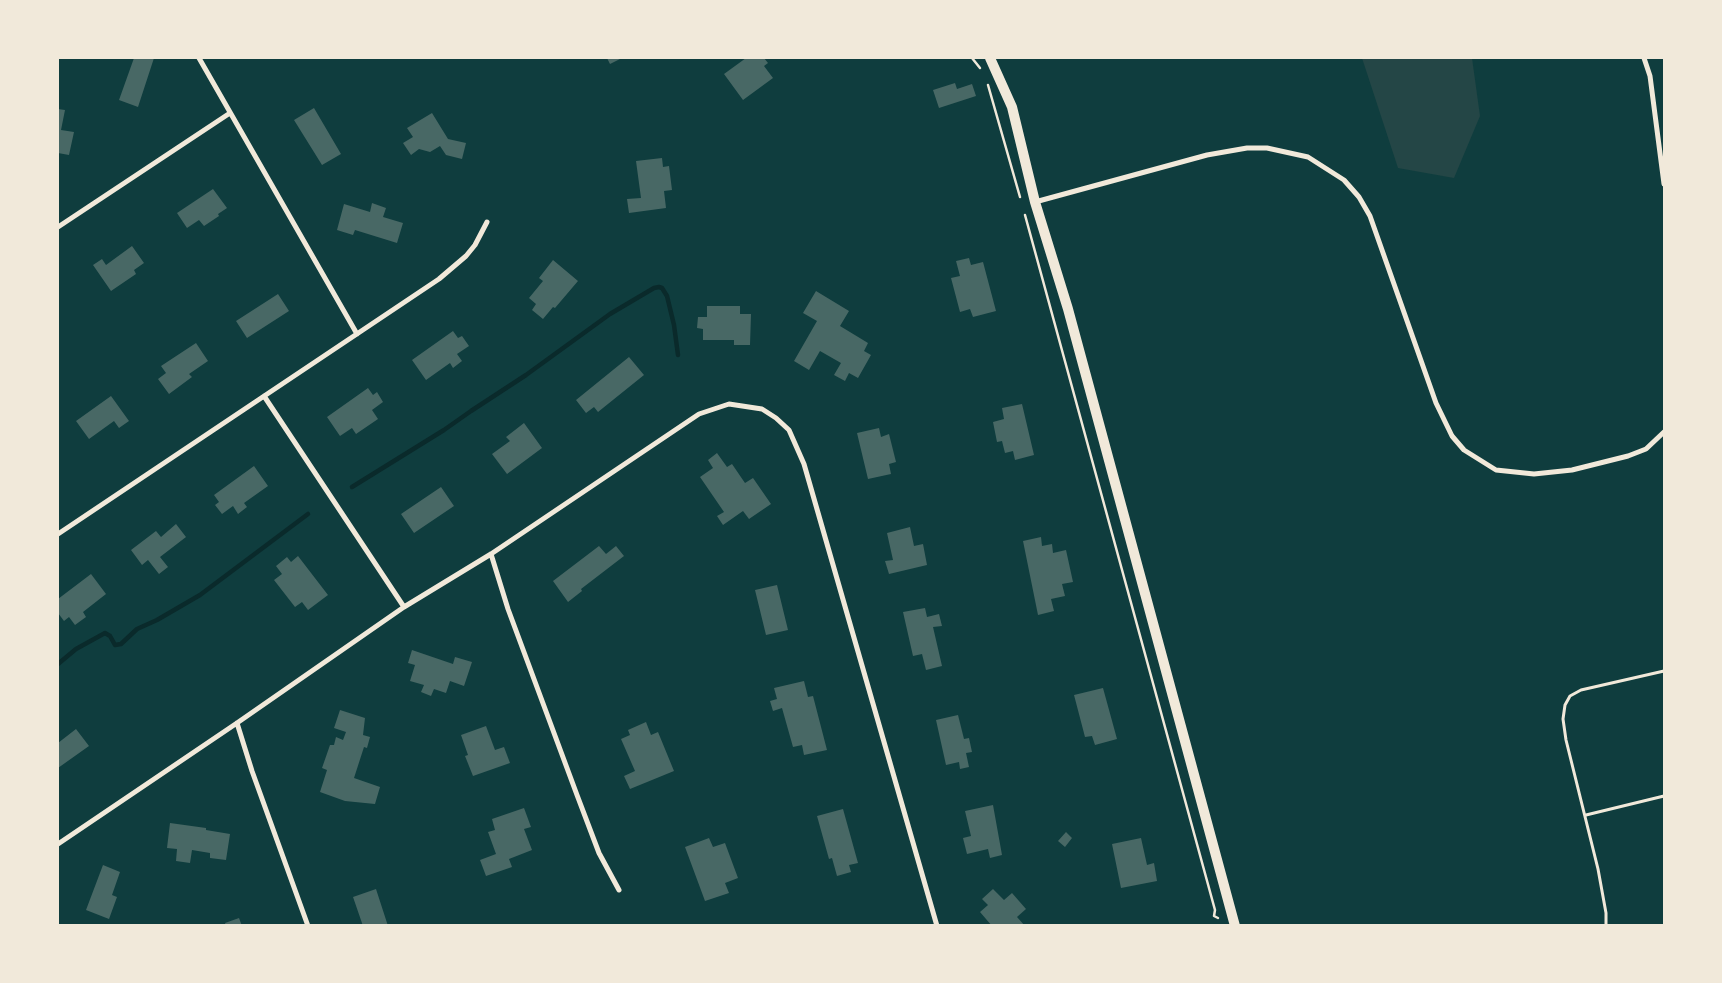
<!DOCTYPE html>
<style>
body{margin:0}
#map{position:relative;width:1722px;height:983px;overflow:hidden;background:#0f3d3e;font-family:Jost,sans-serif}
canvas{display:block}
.frame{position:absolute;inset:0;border:59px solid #f1e9da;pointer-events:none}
</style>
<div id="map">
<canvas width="1722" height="983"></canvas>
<div class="frame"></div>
</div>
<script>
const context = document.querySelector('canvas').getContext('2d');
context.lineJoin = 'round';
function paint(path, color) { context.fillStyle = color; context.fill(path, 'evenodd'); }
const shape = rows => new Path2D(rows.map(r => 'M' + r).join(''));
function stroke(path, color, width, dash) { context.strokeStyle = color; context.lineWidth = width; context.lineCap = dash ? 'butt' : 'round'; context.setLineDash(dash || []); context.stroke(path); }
const green = shape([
 [1362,58,1472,58,1480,116,1454,178,1398,168]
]);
const stream = shape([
 [352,487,444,430,471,411,526,375,610,314,654,288,659,287,662,288,667,296,674,325,678,355],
 [58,664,76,649,105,633,110,636,115,645,121,644,137,629,157,620,200,595,308,514]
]);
const building = shape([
 [134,58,154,58,138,107,119,100],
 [607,58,622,58,610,64],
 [746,58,764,58,768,63,764,66,773,78,743,100,724,74],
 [955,83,957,89,972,84,976,96,939,108,933,90],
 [314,108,341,154,322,165,294,120],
 [58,109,65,110,61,130,74,132,69,155,58,153],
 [432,113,448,139,466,143,462,159,446,155,440,146,430,152,419,149,411,155,403,143,413,137,407,128],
 [662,158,663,167,669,166,672,190,664,191,666,208,629,213,627,199,641,198,636,161],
 [213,189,227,208,218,214,219,216,204,226,199,220,187,228,177,213],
 [372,203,386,208,383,217,403,223,397,243,355,230,353,235,337,230,344,204,370,212],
 [132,246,144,263,134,270,136,274,111,291,93,265,102,259,106,265],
 [969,258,971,265,983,262,996,311,973,317,970,309,960,312,951,278,960,276,956,261],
 [553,260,578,281,555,308,553,307,543,319,532,310,536,304,529,298,543,281,539,278],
 [816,291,849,311,840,326,868,343,864,351,871,355,858,378,849,373,845,381,834,375,841,363,820,351,809,370,794,361,817,321,803,313],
 [278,294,289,311,247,338,236,321],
 [707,306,740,306,740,314,751,314,750,345,734,345,734,340,703,340,703,329,697,328,698,317,707,317],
 [453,331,458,338,462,336,469,346,457,354,462,361,453,368,450,363,426,380,412,360],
 [196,343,208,361,189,374,192,377,169,394,158,379,166,373,161,366],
 [629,357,644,375,598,412,594,407,586,413,576,400],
 [368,388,373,395,377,392,383,402,372,410,378,419,356,434,352,428,340,436,327,417],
 [111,396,129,421,119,428,114,421,89,439,76,421],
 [1022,404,1034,455,1015,460,1013,451,1005,453,1002,441,997,442,993,422,1004,419,1002,408],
 [524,423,542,448,507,474,492,454,510,441,506,437],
 [879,428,881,437,889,434,896,462,889,464,891,474,868,479,857,433],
 [717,453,727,467,732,464,745,483,753,478,771,504,749,519,743,511,723,525,717,516,724,512,700,477,713,468,708,460],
 [254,466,268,486,244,503,247,507,238,514,233,506,222,514,215,505,219,502,214,495],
 [441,487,454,506,414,533,401,514],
 [176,524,186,537,160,557,168,567,159,574,148,560,142,565,131,550,156,531,161,537],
 [910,527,914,546,923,544,927,565,889,574,885,561,893,560,887,533],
 [1041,537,1042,546,1052,544,1053,553,1066,550,1073,582,1062,584,1065,596,1051,599,1054,611,1038,615,1023,541],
 [599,546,606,554,616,546,624,556,581,589,582,591,568,602,553,581],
 [298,556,328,595,308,610,302,602,295,607,274,580,282,574,276,566,287,557,291,562],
 [91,574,106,594,83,612,86,617,75,625,69,617,64,621,58,613,58,599],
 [777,585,788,630,766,635,755,590],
 [925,608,927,617,939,614,942,626,933,627,942,666,926,670,922,654,913,656,903,612],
 [412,650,453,664,455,657,472,662,464,686,450,681,446,693,434,689,431,696,421,692,424,685,410,681,415,665,408,663],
 [804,681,808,697,813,696,827,750,804,755,802,745,793,747,782,708,773,711,770,701,777,699,774,688],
 [1103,688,1117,739,1095,745,1092,736,1085,737,1074,695],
 [340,710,365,718,363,735,370,737,367,748,364,747,354,778,380,787,375,804,345,801,320,792,327,770,322,768,330,745,334,745,336,737,343,740,346,732,334,728],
 [958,715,964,739,969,738,972,752,966,753,969,767,960,769,959,762,946,765,936,720],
 [646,722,651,735,658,732,674,771,630,789,624,776,635,771,621,739,630,735,628,730],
 [486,726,495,750,504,747,510,763,473,776,465,756,468,755,461,735],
 [76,729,89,746,58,768,58,743],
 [993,805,1002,855,990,858,988,849,967,854,963,838,971,836,965,811],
 [524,808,531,827,524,829,532,850,509,859,512,867,486,876,480,860,496,854,488,832,495,830,492,819],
 [843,809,858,863,849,865,851,872,837,876,832,858,829,859,817,816],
 [170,823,206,828,206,830,230,834,226,860,210,858,210,853,192,850,190,863,176,861,177,849,167,848],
 [1066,832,1072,838,1065,847,1058,841],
 [709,838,713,847,725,843,738,878,725,883,729,893,705,901,685,847],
 [1141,838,1147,865,1154,863,1157,881,1121,888,1112,844],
 [103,865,120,872,112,895,117,897,109,919,86,910],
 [376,889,388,926,363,926,353,897],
 [993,889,1004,900,1012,893,1026,909,1017,917,1025,926,992,926,980,912,988,905,982,899],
 [239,918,242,926,226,926,225,923]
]);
const path = shape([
 [972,58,980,68],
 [988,85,1020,197],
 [1025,215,1215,910,1214,916,1218,918]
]);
const service = shape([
 [1586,815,1664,796],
 [1606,926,1606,913,1598,869,1566,740,1563,719,1565,705,1570,696,1581,690,1664,671]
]);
const minor = shape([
 [199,58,357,334],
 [1644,58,1650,76,1664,184],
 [1035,202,1207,155,1247,148,1267,148,1308,157,1344,180,1359,197,1370,216,1436,403,1452,436,1464,450,1496,470,1534,474,1572,470,1628,456,1646,449,1664,432],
 [58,227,230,113],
 [264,396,404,607],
 [58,534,439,279,466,256,475,245,487,222],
 [491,554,508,609,577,795,599,853,619,890],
 [237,723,252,771,308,926],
 [58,844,237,723,404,607,491,554,699,414,729,404,762,409,776,418,789,430,804,464,937,926]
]);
const secondary = shape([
 [990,58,1012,107,1035,202,1068,309,1235,926]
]);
paint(green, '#244646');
stroke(stream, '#0a2a2b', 4.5);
paint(building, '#486865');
stroke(path, '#f1e9da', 2.5);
stroke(service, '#f1e9da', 3);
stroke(minor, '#f1e9da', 5);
stroke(secondary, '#f1e9da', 10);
</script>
